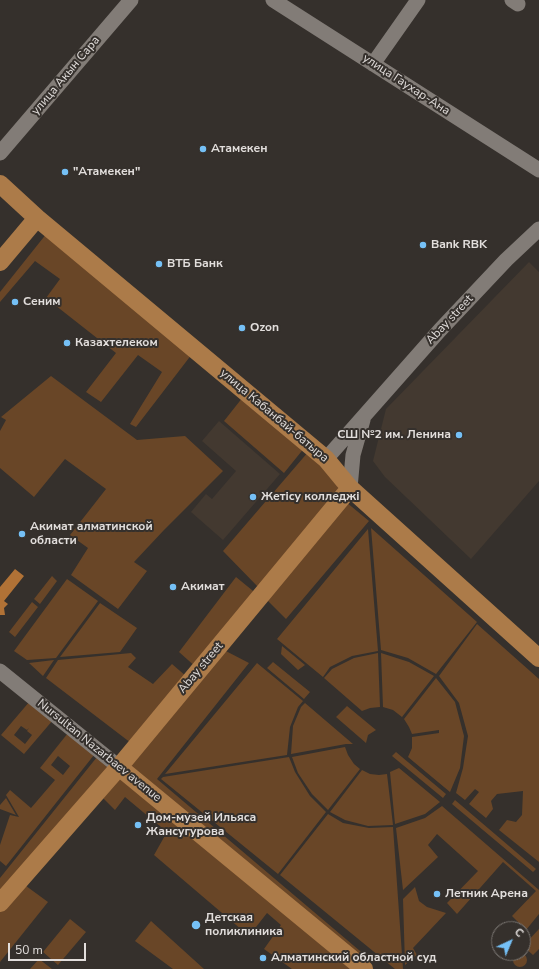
<!DOCTYPE html>
<meta charset="utf-8">
<style>
body{margin:0}
#map{position:relative;width:539px;height:969px;overflow:hidden;background:#35302c;font-family:"Nunito Sans",sans-serif}
canvas{display:block}
.north{position:absolute;left:491px;top:921px;width:40px;height:40px;box-sizing:border-box;background:#35302c;border:1px solid #7a7672;border-radius:50%;rotate:44deg;font-size:11px;font-weight:700;line-height:16px;text-align:center;color:#e2dedc}
.north::after{content:'';display:block;margin:auto;width:14px;height:18px;background:#75c0f6;clip-path:polygon(50% 0,100% 100%,50% 72%,0 100%)}
.scale{position:absolute;left:8px;top:943px;width:78px;height:18px;box-sizing:border-box;border:2px solid #e2dedc;border-top:0;padding-left:5px;font-size:12px;line-height:14px;white-space:nowrap;color:#e2dedc;-webkit-text-stroke:3px #35302c;paint-order:stroke}
</style>
<div id="map">
<canvas width="539" height="969"></canvas>
<div class="north">С</div>
<div class="scale">50 m</div>
</div>
<script>
const context = document.querySelector('canvas').getContext('2d');
context.lineJoin = 'round';
function paint(path, color) { context.fillStyle = color; context.fill(path, 'evenodd'); }
const shape = rows => new Path2D(rows.map(r => 'M' + r).join(''));
function stroke(path, color, width, dash) { context.strokeStyle = color; context.lineWidth = width; context.lineCap = dash ? 'butt' : 'round'; context.setLineDash(dash || []); context.stroke(path); }
function drawText(font, color, halo, rows, align = 'center') {
  context.font = font + ' "Nunito Sans",sans-serif'; context.lineWidth = 4; context.setLineDash([]); context.textBaseline = 'middle'; context.strokeStyle = halo; context.fillStyle = color; for (const [text, x, y, turn = 0] of rows) {
    context.save(); context.translate(x, y); context.rotate((+turn || 0) * Math.PI / 180); context.textAlign = isNaN(turn) ? turn : align; if (halo) context.strokeText(text, 0, 0); context.fillText(text, 0, 0); context.restore();
  }
}
const built = shape([
 [529,262,539,272,539,481,471,559,385,477,373,461,386,409],
 [219,421,280,474,223,540,191,512,206,494,212,499,236,471,202,441]
]);
const green = shape([
 [47,233,192,354,136,427,130,424,162,372,138,355,101,402,86,392,116,353,46,298,60,279,35,261,0,302,0,292],
 [51,376,137,440,185,436,223,471,164,530,134,562,147,571,118,609,71,575,88,548,70,535,106,489,65,459,34,497,0,468,0,431,6,420,1,417],
 [243,397,305,447,284,473,224,421],
 [309,451,336,482,340,493,259,588,223,551],
 [346,502,369,521,286,619,264,597],
 [371,528,477,622,436,674,408,658,381,650],
 [368,529,378,651,352,656,330,667,323,677,277,639],
 [52,576,57,581,40,604,34,599],
 [236,577,258,595,197,668,179,652],
 [67,579,98,601,56,658,27,660,14,651],
 [32,602,38,607,15,637,9,632],
 [100,603,137,628,120,652,60,657],
 [477,624,539,679,539,862,499,830,507,820,516,822,522,815,523,791,497,794,491,801,493,809,486,818,469,804,479,792,475,789,465,800,456,793,463,768,468,736,459,703,439,676],
 [282,646,305,665,298,670,281,654],
 [222,649,249,663,157,779,373,962,363,964,126,765],
 [131,653,136,658,128,667,153,684,172,664,187,677,131,743,46,678,58,660],
 [378,653,380,707,370,708,362,711,324,678,332,669,354,658],
 [381,653,409,662,434,676,402,717,393,710,383,707],
 [54,660,43,676,29,663],
 [273,662,310,692,304,699,267,668],
 [257,663,303,701,298,707,290,727,287,755,165,774],
 [436,678,455,702,464,736,460,768,450,792,408,757,412,748,412,737,439,733,439,730,412,734,409,727,404,719],
 [30,701,53,720,24,754,1,735],
 [21,726,27,730,29,728,27,731,32,735,25,744,14,735],
 [305,703,353,744,346,744,291,754,293,726,301,707],
 [347,706,376,730,368,735,366,743,336,717],
 [68,733,94,755,6,866,0,861,0,845,10,815,19,817,6,795,10,790,31,808,55,780,40,768],
 [58,756,70,766,63,775,51,765],
 [345,747,348,755,354,764,360,769,328,810,312,794,298,773,292,757],
 [396,752,446,794,443,798,392,756],
 [97,757,113,769,0,897,0,878],
 [289,757,295,772,310,796,326,812,278,874,161,779,163,777],
 [399,768,440,802,425,814,395,824,390,772],
 [362,770,370,774,379,775,387,774,393,825,368,826,345,820,330,812],
 [119,775,353,969,292,969,264,949,281,925,267,913,249,936,154,855,167,832,125,797,115,810,100,795],
 [6,798,16,815,0,809,0,805],
 [455,800,536,869,533,872,452,804],
 [442,806,539,890,539,914,526,930,512,916,536,891,503,862,457,914,447,903,478,871,437,834,428,845,438,857,403,890,396,828,425,818],
 [328,814,343,823,369,828,393,827,403,969,395,969,280,875],
 [22,883,48,902,0,962,0,909],
 [415,887,419,901,427,907,446,913,413,948,417,955,405,965,403,899],
 [70,919,86,932,58,965,43,952],
 [151,921,204,969,173,969,135,941],
 [539,929,539,949,533,955,523,946],
 '513 960a7 7 0 1 1 14 0a7 7 0 1 1-14 0Z',
 [39,959,52,969,30,969]
]);
const water = shape([
 [15,569,24,576,4,601,8,604,4,608,5,615,0,615,0,587]
]);
const minor = shape([
 [273,0,539,170],
 [512,0,518,4],
 [373,64,418,0],
 [0,153,131,0],
 [326,459,440,330,506,260,539,229],
 [350,488,353,455,363,420],
 [0,671,119,767]
]);
const major = shape([
 [0,184,37,218,326,459,350,488,539,658],
 [0,262,37,218],
 [119,767,364,969],
 [0,903,119,767,350,488]
]);
const markers = [
 [203,149,4,"#75c0f6"],
 [65,172,4,"#75c0f6"],
 [423,245,4,"#75c0f6"],
 [159,264,4,"#75c0f6"],
 [15,302,4,"#75c0f6"],
 [242,328,4,"#75c0f6"],
 [67,343,4,"#75c0f6"],
 [459,435,4,"#75c0f6"],
 [253,497,4,"#75c0f6"],
 [22,534,4,"#75c0f6"],
 [173,587,4,"#75c0f6"],
 [138,825,4,"#75c0f6"],
 [437,894,4,"#75c0f6"],
 [196,925,5,"#75c0f6"],
 [263,958,4,"#75c0f6"]
];
const streetNames = [
 ["улица Акын Сара",66,76,-50],
 ["улица Гаухар-Ана",406,85,33],
 ["Abay street",450,320,-47],
 ["улица Кабанбай-батыра",274,416,40],
 ["Abay street",201,668,-50],
 ["Nursultan Nazarbaev avenue",99,751,39]
];
const poiNames = [
 ["Атамекен",211,149],
 ["\"Атамекен\"",73,172],
 ["Bank RBK",431,245],
 ["ВТБ Банк",167,264],
 ["Сеним",23,302],
 ["Ozon",250,328],
 ["Казахтелеком",75,343],
 ["СШ №2 им. Ленина",451,435,"right"],
 ["Жетісу колледжі",261,497],
 ["Акимат алматинской",30,527],
 ["области",30,541],
 ["Акимат",181,587],
 ["Дом-музей Ильяса",146,818],
 ["Жансугурова",146,832],
 ["Летник Арена",445,894],
 ["Детская",205,918],
 ["поликлиника",205,932],
 ["Алматинский областной суд",271,958]
];
paint(built, '#433930');
paint(green, '#694627');
paint(water, '#b17236');
stroke(minor, '#827c77', 15);
stroke(major, '#ac7b49', 18);
for (const [x, y, r, color] of markers) { const dot = new Path2D(); dot.arc(x, y, r, 0, 2 * Math.PI); context.fillStyle = color; context.fill(dot); stroke(dot, '#35302c', 1.5); }
drawText('12px', '#e2dedc', '#35302c', streetNames);
drawText('bold 12px', '#e2dedc', '#35302c', poiNames, 'left');
</script>
